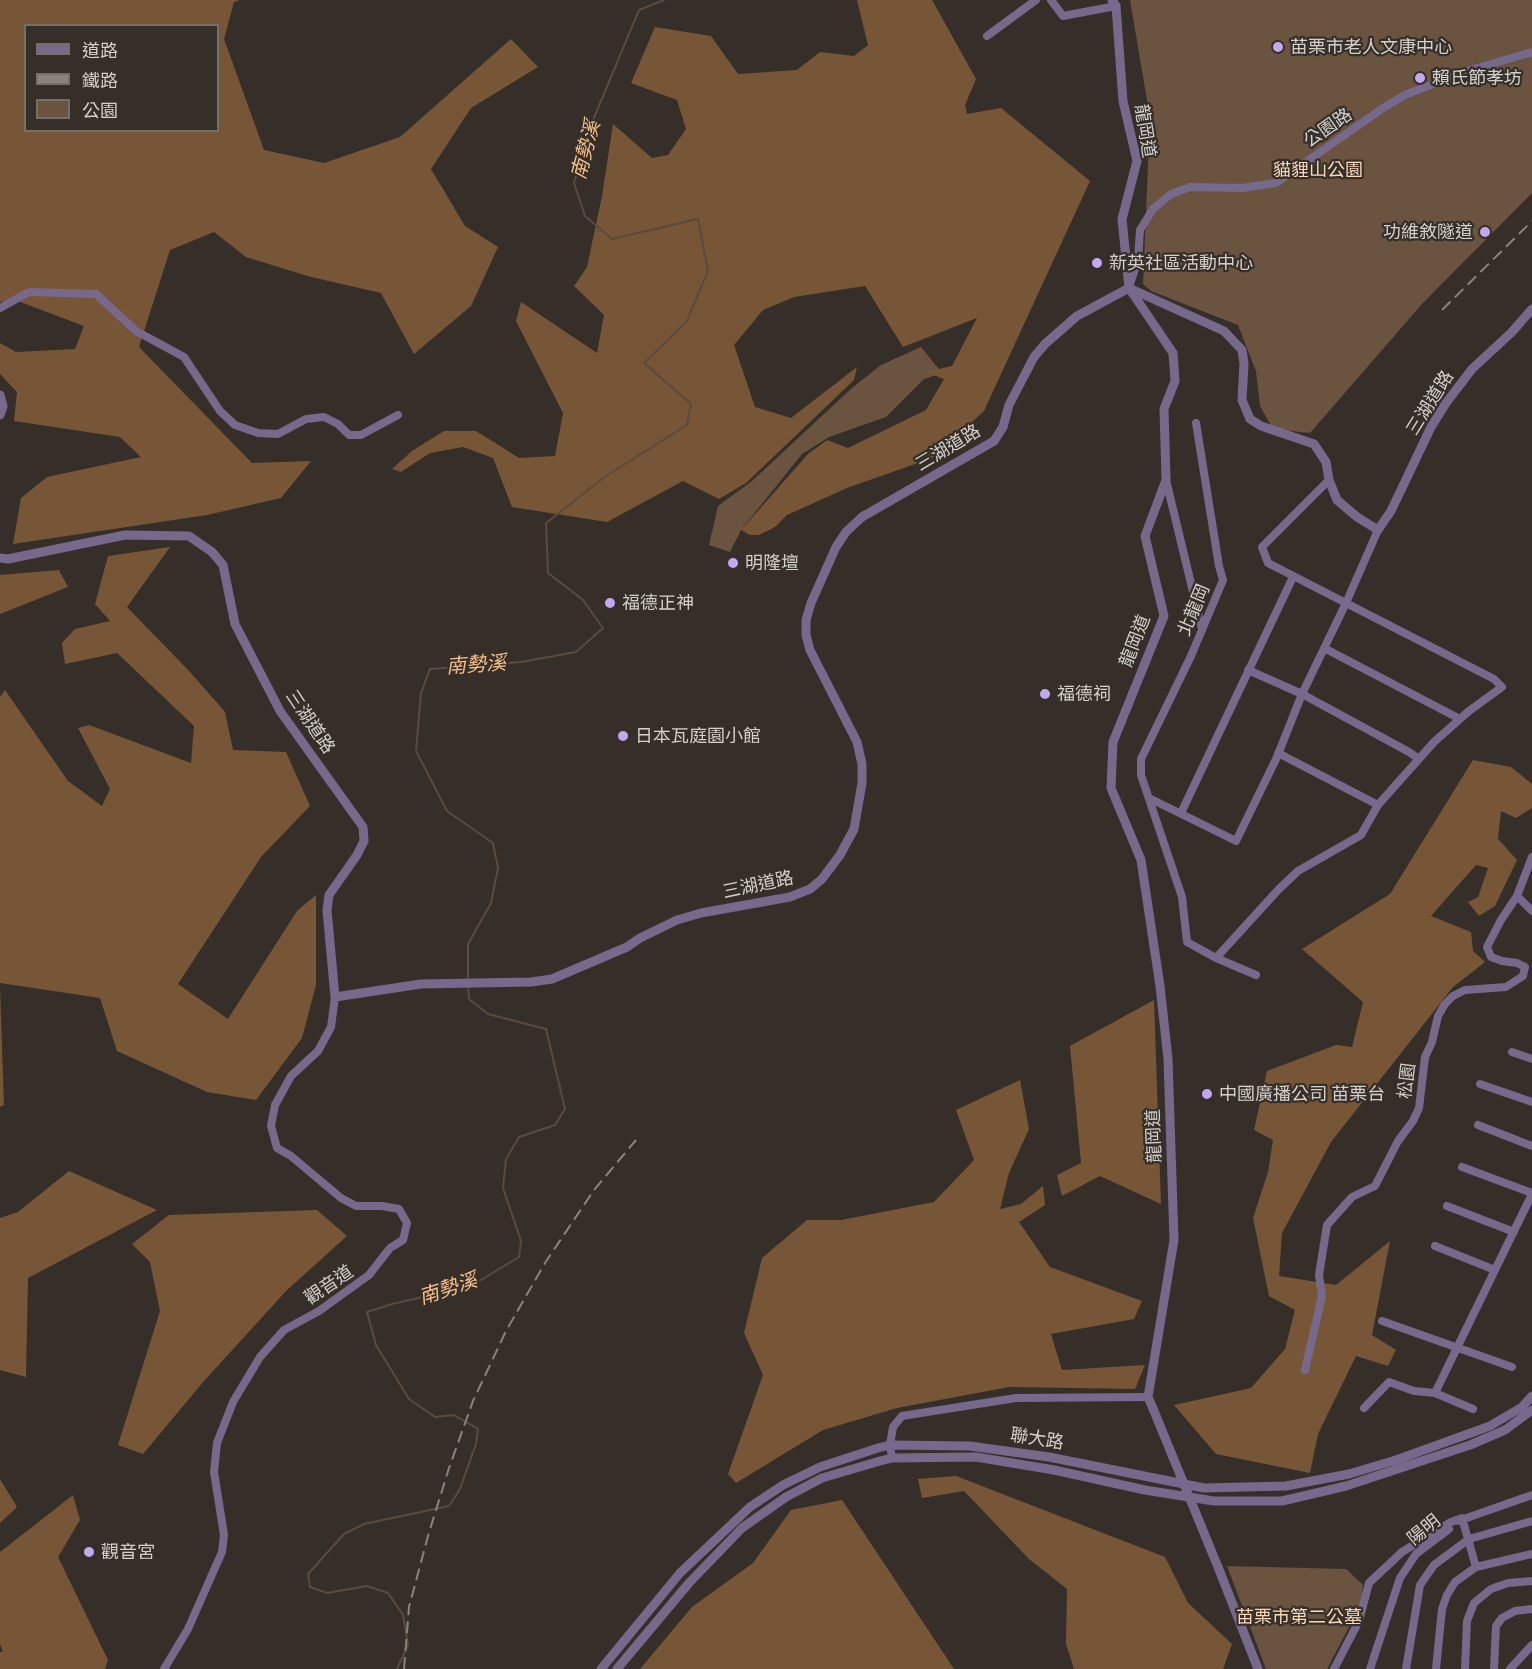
<!DOCTYPE html>
<meta charset="utf-8">
<style>
body{margin:0}
#map{position:relative;width:1532px;height:1669px;overflow:hidden;background:#362f29;font-family:"Public Sans","Noto Sans TC",sans-serif}
canvas{display:block}
.legend{position:absolute;left:24px;top:24px;width:195px;height:108px;box-sizing:border-box;background:#362f29;border:2px solid #756f6a;margin:0;padding:8px 10px;list-style:none;font-size:18px;color:#d4d0cc}
.legend li{display:flex;align-items:center;gap:12px;height:30px}
.legend b{width:30px;border:2px solid #756f6a}
</style>
<div id="map">
<canvas width="1532" height="1669"></canvas>
<ul class="legend">
<li><b style="height:8px;background:#77698c"></b>道路</li>
<li><b style="height:8px;background:#89837e"></b>鐵路</li>
<li><b style="height:16px;background:#6a543f"></b>公園</li>
</ul>
</div>
<script>
const context = document.querySelector('canvas').getContext('2d');
context.lineJoin = 'round';
function paint(path, color) { context.fillStyle = color; context.fill(path, 'evenodd'); }
const shape = rows => new Path2D(rows.map(r => 'M' + r).join(''));
function stroke(path, color, width, dash) { context.strokeStyle = color; context.lineWidth = width; context.lineCap = dash ? 'butt' : 'round'; context.setLineDash(dash || []); context.stroke(path); }
function drawText(font, color, halo, rows, align = 'center') {
  context.font = font + ' "Public Sans","Noto Sans TC",sans-serif'; context.lineWidth = 4.5; context.setLineDash([]); context.textBaseline = 'middle'; context.strokeStyle = halo; context.fillStyle = color; for (const [text, x, y, turn = 0] of rows) {
    context.save(); context.translate(x, y); context.rotate((+turn || 0) * Math.PI / 180); context.textAlign = isNaN(turn) ? turn : align; if (halo) context.strokeText(text, 0, 0); context.fillText(text, 0, 0); context.restore();
  }
}
const green = shape([
 [1130,0,1532,0,1532,193,1422,304,1310,433,1273,429,1260,406,1256,371,1238,325,1151,291,1143,284,1150,118],
 [921,347,942,373,924,379,886,417,829,437,802,454,741,530,730,552,709,545,718,506,752,481,852,388,881,365],
 [1227,1566,1346,1569,1363,1585,1361,1604,1327,1669,1266,1669]
]);
const forest = shape([
 [0,0,240,0,234,2,224,39,264,150,324,163,400,137,511,39,538,67,471,108,431,169,465,226,498,247,471,306,414,354,381,293,311,277,246,257,214,232,170,250,139,347,252,463,311,461,281,498,207,515,13,544,21,498,47,477,141,457,120,437,14,421,17,392,0,374,0,343,16,352,75,349,84,326,15,300,0,302],
 [26,26,218,26,218,130,26,130],
 [857,0,932,0,976,79,965,105,967,114,1001,108,1090,181,984,411,932,458,847,488,787,515,775,527,759,535,750,535,741,530,808,454,827,440,848,448,926,410,944,379,925,372,952,366,977,318,903,347,865,286,794,297,763,310,734,345,755,407,791,418,857,367,854,380,746,483,719,499,683,481,607,522,512,507,493,458,463,447,430,453,401,472,392,469,412,451,444,431,476,431,519,458,555,456,563,413,516,321,521,302,597,353,604,315,574,286,587,267,602,196,613,124,652,158,668,155,686,129,677,100,631,83,655,27,711,36,738,74,797,70,820,52,854,56,868,45],
 [170,547,127,607,191,673,225,712,233,750,286,752,310,806,261,857,178,984,228,1019,297,911,316,895,316,985,302,1038,256,1100,207,1092,117,1051,100,998,0,983,0,697,5,690,68,781,102,806,110,789,78,728,89,725,191,763,194,726,117,653,65,664,62,643,75,629,110,621,95,604,108,556],
 [59,570,68,587,0,614,0,575],
 [1473,760,1511,767,1532,784,1532,808,1516,818,1501,811,1498,839,1517,860,1495,906,1479,916,1468,902,1478,897,1488,868,1476,865,1431,916,1471,932,1473,951,1485,962,1453,987,1331,1142,1282,1233,1279,1276,1336,1285,1390,1241,1372,1335,1396,1350,1388,1366,1356,1356,1318,1434,1310,1473,1216,1454,1174,1405,1251,1388,1285,1349,1295,1310,1269,1296,1253,1218,1268,1172,1273,1140,1254,1130,1267,1071,1336,1045,1352,1047,1363,1002,1302,949,1390,894],
 [0,987,4,1105,0,1107],
 [1154,1000,1161,1204,1100,1176,1062,1196,1057,1175,1081,1163,1070,1046],
 [1020,1080,1029,1129,1009,1173,1000,1209,1021,1204,1043,1186,1045,1205,1019,1222,1050,1267,1142,1301,1134,1319,1051,1334,1062,1370,1145,1365,1135,1389,1009,1387,897,1408,823,1430,736,1483,728,1474,763,1375,744,1333,762,1258,807,1220,841,1220,934,1202,974,1160,956,1110],
 [69,1171,157,1210,28,1278,26,1377,0,1370,0,1218,18,1212],
 [317,1210,347,1236,287,1290,204,1381,143,1454,118,1445,160,1311,150,1262,132,1244,169,1215],
 [956,1476,1165,1557,1188,1603,1232,1644,1223,1669,1074,1669,1066,1644,1067,1589,1029,1559,964,1491,922,1498,918,1479],
 [0,1479,17,1507,0,1523],
 [73,1495,80,1520,58,1557,108,1660,105,1669,0,1669,0,1652,3,1652,0,1644,0,1552],
 [842,1500,954,1669,640,1669,692,1607,753,1563,791,1510]
]);
const stream = shape([
 [468,979,468,944,491,903,498,868,493,843,447,811,416,751,421,693,430,669,521,662,576,652,603,628,583,600,548,573,546,523,606,476,687,425,691,404,644,363,687,321,708,271,698,219,612,239,585,216,574,183,591,125,639,10,664,0],
 [397,1669,408,1645,403,1615,388,1593,367,1586,327,1593,310,1587,308,1574,344,1534,364,1524,449,1506,460,1489,476,1444,478,1429,454,1415,435,1417,409,1399,376,1345,367,1312,392,1304,471,1286,519,1257,521,1241,503,1188,506,1159,519,1137,555,1125,565,1109,546,1029,488,1014,469,999,468,985]
]);
const minor = shape([
 [1051,0,1063,16,1116,6],
 [987,36,1036,0],
 [1129,287,1138,260,1140,230,1153,209,1171,194,1190,187,1242,188,1276,183,1383,108,1407,94,1467,71,1532,52],
 [0,308,29,292,96,294,136,331,184,357,220,411,235,425,258,433,278,434,306,419,324,417,338,424,349,435,361,435,398,415],
 [1196,423,1219,566,1223,580,1191,656,1141,759,1141,775,1182,897,1187,942,1216,958,1256,975],
 [1166,480,1202,629],
 [1324,648,1460,719],
 [1248,670,1302,694,1409,752,1419,759],
 [1278,753,1378,805],
 [1149,798,1236,841,1277,757,1302,694,1346,603,1378,530],
 [1181,813,1293,577],
 [1517,896,1532,911],
 [1216,958,1279,889,1298,871,1361,835,1378,805,1434,742,1469,711,1502,687,1494,679,1268,563,1262,547,1329,480],
 [1512,1052,1532,1059],
 [1480,1084,1532,1102],
 [1478,1125,1532,1146],
 [1462,1167,1532,1193],
 [1447,1206,1514,1232],
 [1435,1246,1495,1270],
 [1382,1321,1512,1367],
 [1305,1370,1322,1296,1319,1275,1327,1225,1352,1197,1375,1186,1398,1141,1413,1121,1419,1108,1425,1057,1432,1042,1438,1016,1445,1004,1453,996,1465,990,1506,987,1523,976,1525,967,1517,963,1502,961,1491,957,1487,947,1501,920,1517,896,1532,857],
 [1435,1393,1532,1194],
 [1364,1408,1389,1382,1414,1391,1435,1393,1473,1409],
 [892,1458,890,1445,893,1427,902,1416,1016,1398,1148,1397],
 [1458,1521,1532,1495],
 [164,1669,188,1629,222,1552,224,1535,214,1472,217,1443,233,1402,260,1357,284,1330,319,1311,369,1275,390,1248,403,1240,407,1223,399,1209,382,1206,356,1206,341,1198,291,1156,277,1148,271,1126,275,1105,291,1076,318,1051,331,1027,335,997],
 [1334,1669,1359,1621,1369,1583,1402,1552,1451,1522,1462,1518,1476,1567],
 [1370,1669,1400,1578,1416,1554,1449,1529],
 [1406,1669,1420,1585,1434,1565,1469,1539,1532,1521],
 [1436,1669,1442,1609,1447,1595,1455,1582,1476,1567,1532,1554],
 [1465,1669,1467,1621,1474,1603,1491,1589,1508,1583,1532,1581],
 [1494,1669,1496,1626,1502,1618,1515,1611,1532,1609],
 [1510,1669,1532,1645]
]);
const tertiary = shape([
 [1112,0,1116,6,1123,101,1137,161,1122,219,1129,288,1173,353,1175,381,1164,409,1166,480,1145,536,1164,616,1113,742,1111,788,1141,860,1160,986,1168,1059,1174,1240,1148,1397,1154,1411],
 [0,395,3,406,0,415],
 [0,558,8,559,125,535,189,536,212,552,223,565,235,624,280,711,363,827,364,841,357,855,329,895,327,910,335,997,421,984,531,982,552,979,627,947,640,938,677,920,701,913,790,897,810,889,822,879,840,855,854,829,862,783,862,764,857,742,810,650,806,635,806,620,811,603,836,547,846,532,862,517,994,441,1003,427,1009,405,1034,357,1045,344,1077,316,1129,288,1224,331,1242,350,1244,364,1242,400,1250,419,1261,426,1314,444,1326,462,1329,480,1337,500,1357,517,1378,530,1391,511,1431,427,1446,403,1472,369,1512,332,1532,309],
 [1220,1572,1258,1669],
 [601,1669,680,1573,750,1507,783,1485,820,1467,878,1448,890,1445,970,1446,1049,1457,1204,1488,1286,1486,1349,1474,1396,1460,1490,1426,1522,1407,1532,1396],
 [617,1669,689,1583,742,1528,786,1497,822,1478,880,1461,892,1458,976,1457,1054,1470,1145,1490,1214,1501,1282,1501,1346,1486,1470,1445,1505,1430,1532,1410]
]);
const rail = shape([
 [1442,310,1532,221],
 [404,1669,409,1607,428,1536,449,1468,473,1401,506,1331,545,1263,594,1190,636,1140]
]);
const tertiaryBridge = shape([
 [1154,1411,1220,1572]
]);
const markers = [
 [1278,47,6,"#c4a7f1"],
 [1420,78,6,"#c4a7f1"],
 [1485,232,6,"#c4a7f1"],
 [1097,263,6,"#c4a7f1"],
 [733,563,6,"#c4a7f1"],
 [610,603,6,"#c4a7f1"],
 [1045,694,6,"#c4a7f1"],
 [623,736,6,"#c4a7f1"],
 [1207,1094,6,"#c4a7f1"],
 [89,1552,6,"#c4a7f1"]
];
const poiNames = [
 ["苗栗市老人文康中心",1290,47],
 ["賴氏節孝坊",1432,78],
 ["功維敘隧道",1473,232,"right"],
 ["新英社區活動中心",1109,263],
 ["明隆壇",745,563],
 ["福德正神",622,603],
 ["福德祠",1057,694],
 ["日本瓦庭園小館",635,736],
 ["中國廣播公司 苗栗台",1219,1094],
 ["觀音宮",101,1552]
];
const streetNames = [
 ["公園路",1328,128,-35],
 ["龍岡道",1145,131,81],
 ["三湖道路",1430,403,-58],
 ["三湖道路",948,448,-31],
 ["北龍岡",1194,610,-67],
 ["龍岡道",1135,641,-69],
 ["三湖道路",310,722,56],
 ["三湖道路",758,885,-12],
 ["松園",1407,1081,-83],
 ["龍岡道",1154,1136,-92],
 ["觀音道",329,1285,-34],
 ["聯大路",1037,1439,9],
 ["陽明",1424,1530,-39]
];
const parkNames = [
 ["貓貍山公園",1318,170],
 ["苗栗市第二公墓",1299,1617]
];
const waterNames = [
 ["南勢溪",586,150,-75],
 ["南勢溪",476,665,-4],
 ["南勢溪",448,1289,-18]
];
paint(green, '#6a543f');
paint(forest, '#775637');
stroke(stream, '#5b4a3d', 2);
stroke(minor, '#77698c', 8);
stroke(tertiary, '#77698c', 9);
stroke(rail, '#89837e', 2, [12, 6]);
stroke(tertiaryBridge, '#77698c', 9);
for (const [x, y, r, color] of markers) { const dot = new Path2D(); dot.arc(x, y, r, 0, 2 * Math.PI); context.fillStyle = color; context.fill(dot); stroke(dot, '#362f29', 2); }
drawText('18px', '#d4d0cc', '#362f29', poiNames, 'left');
drawText('18px', '#d4d0cc', '#362f29', streetNames);
drawText('18px', '#fad8b9', '#362f29', parkNames);
drawText('italic 20px', '#f9c08c', '#362f29', waterNames);
</script>
